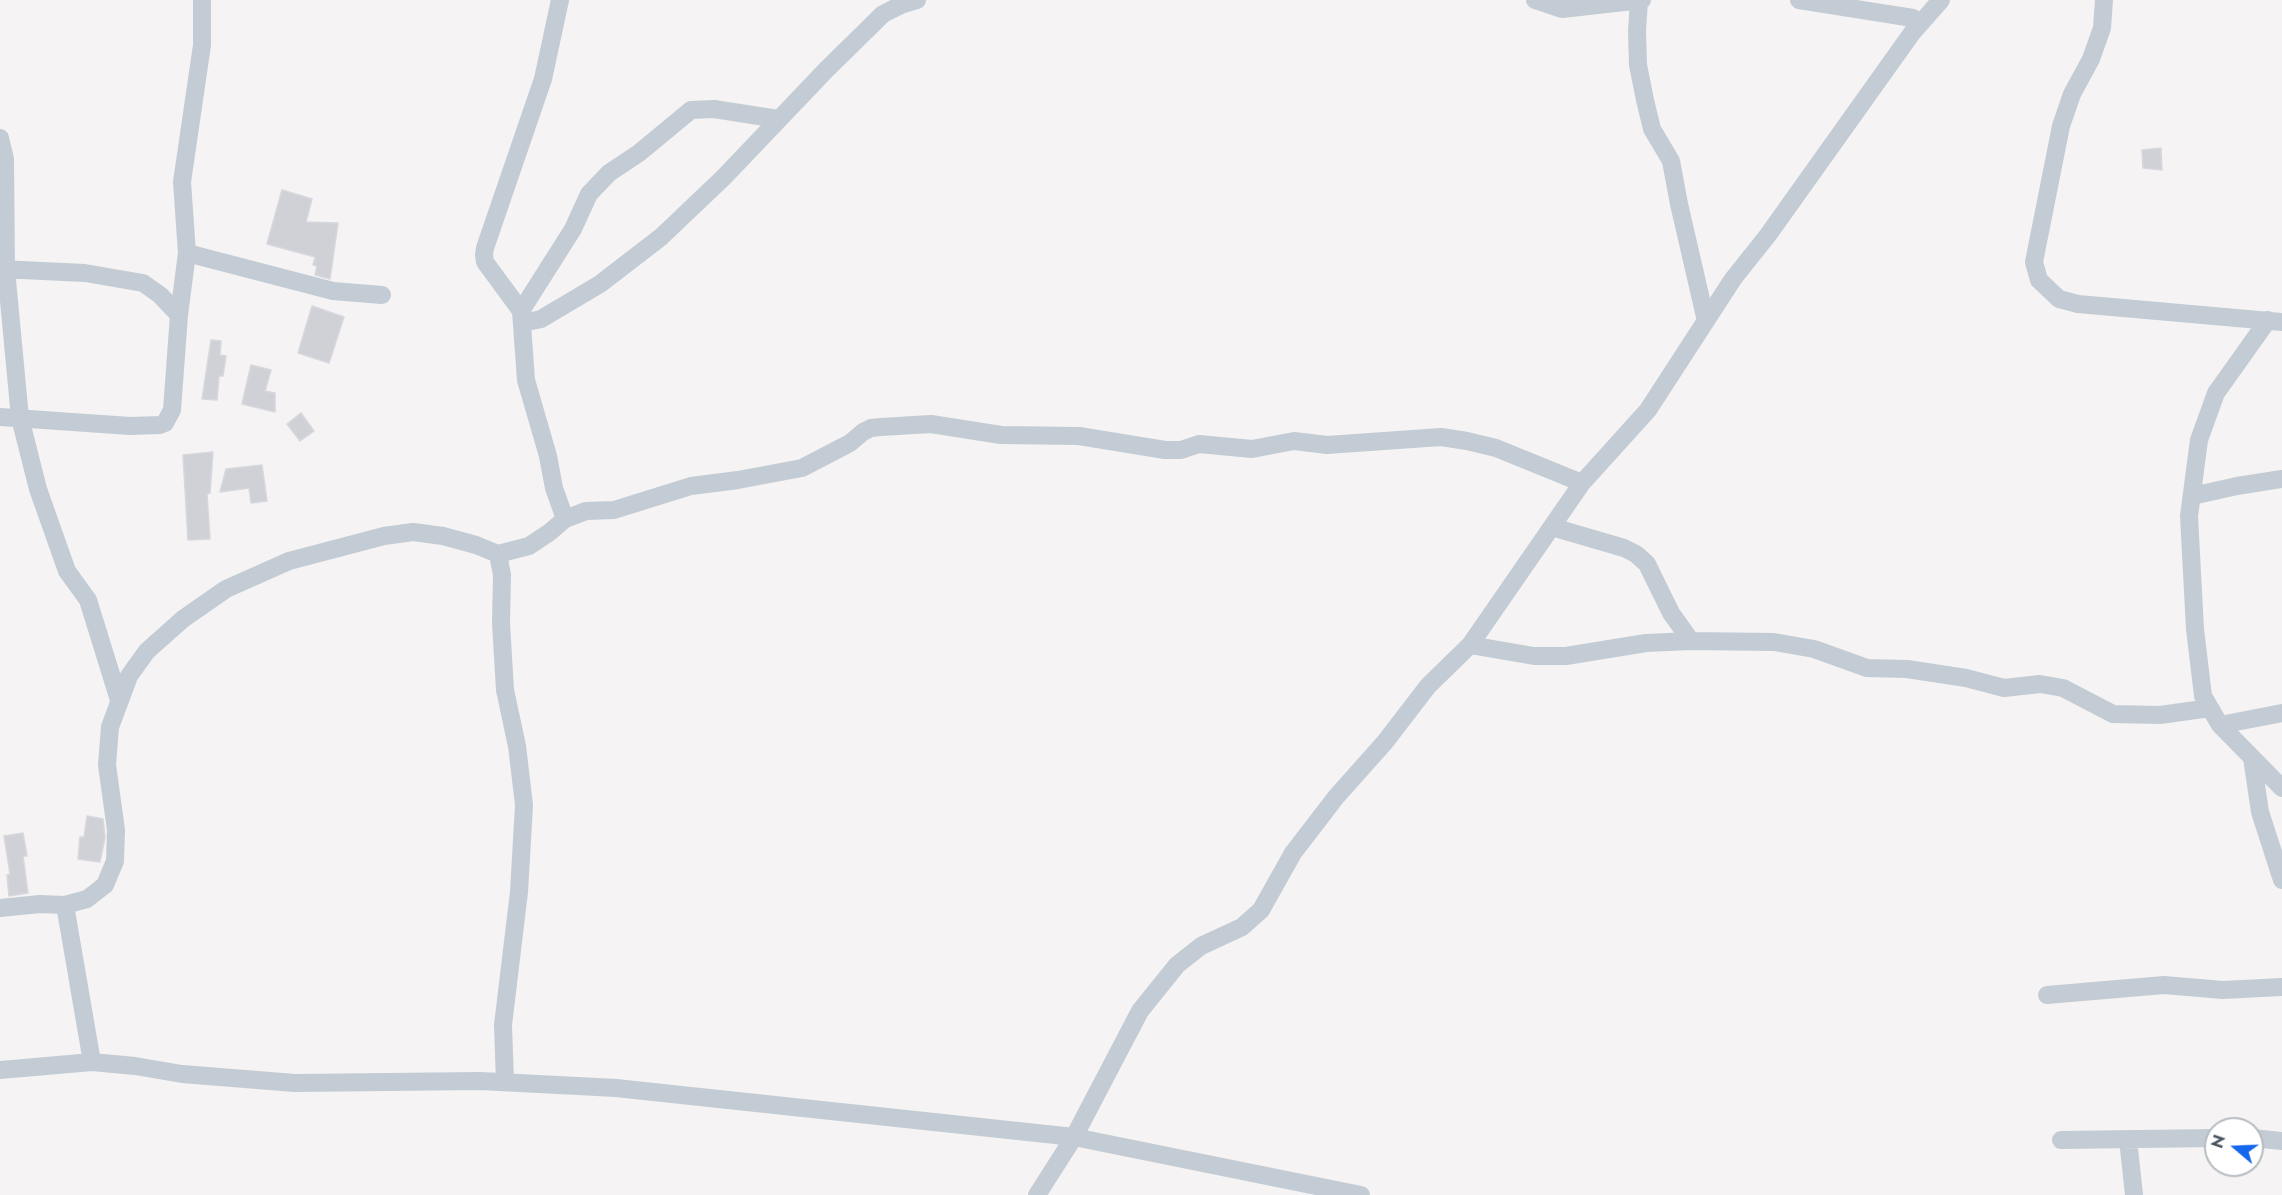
<!DOCTYPE html>
<style>
body{margin:0}
#map{position:relative;width:2282px;height:1195px;overflow:hidden;background:#f5f3f3;font-family:Jost,sans-serif}
canvas{display:block}
.north{position:absolute;left:2204px;top:1117px;width:60px;height:60px;box-sizing:border-box;background:#fff;border:2px solid #b6bbc0;border-radius:50%;rotate:289deg;font-size:16px;font-weight:700;line-height:24px;text-align:center;color:#495561}
.north::after{content:'';display:block;margin:auto;width:21px;height:27px;background:#1567ed;clip-path:polygon(50% 0,100% 100%,50% 72%,0 100%)}
</style>
<div id="map">
<canvas width="2282" height="1195"></canvas>
<div class="north">N</div>
</div>
<script>
const context = document.querySelector('canvas').getContext('2d');
context.lineJoin = 'round';
function paint(path, color) { context.fillStyle = color; context.fill(path, 'evenodd'); }
const shape = rows => new Path2D(rows.map(r => 'M' + r).join(''));
function stroke(path, color, width, dash) { context.strokeStyle = color; context.lineWidth = width; context.lineCap = dash ? 'butt' : 'round'; context.setLineDash(dash || []); context.stroke(path); }
const building = shape([
 [2161,148,2162,170,2143,168,2142,150,2161,148],
 [282,190,312,199,306,222,338,223,330,279,315,275,317,266,313,265,315,257,267,244,282,190],
 [312,306,344,317,329,363,298,353,312,306],
 [211,340,221,341,220,355,226,356,223,376,219,376,217,400,202,399,211,340],
 [251,365,271,370,265,391,275,393,275,412,242,404,251,365],
 [301,413,314,431,300,441,287,424,301,413],
 [213,452,210,493,207,494,210,539,188,540,183,455,213,452],
 [262,465,267,501,251,503,249,488,220,492,226,469,262,465],
 [87,816,103,819,105,837,100,862,78,859,80,837,84,837,87,816],
 [23,833,27,856,23,856,28,893,9,896,7,875,10,874,4,836,23,833]
]);
const minor = shape([
 [560,0,543,79,485,248,484,255,485,262,521,311,526,380,548,456,554,488,565,519],
 [1535,0,1562,9,1642,0],
 [1639,0,1637,31,1638,65,1645,100,1652,129,1671,161,1679,204,1706,321],
 [1799,0,1913,18],
 [2104,0,2102,28,2091,59,2072,94,2061,126,2034,262,2039,280,2059,299,2078,304,2282,322],
 [0,138,5,159,6,269,20,418,38,489,67,571,88,600,119,700],
 [187,253,182,182,202,45,202,0],
 [0,269,85,273,143,283,160,295,179,315],
 [521,311,573,229,589,194,609,173,639,153,691,110,714,109,778,119],
 [2268,320,2216,393,2199,440,2189,516,2195,629,2203,696,2220,725,2282,788],
 [523,323,541,319,600,284,661,237,724,177,826,70,883,14,901,5,917,0],
 [0,417,130,426,160,425,165,423,172,410,179,315,187,253,333,291,382,295],
 [2192,496,2237,486,2282,479],
 [1552,527,1624,548,1636,554,1647,564,1671,613,1691,641],
 [498,554,502,575,501,623,505,690,517,746,524,805,519,892,503,1025,505,1082],
 [1470,645,1534,656,1566,656,1646,643,1691,641,1774,642,1814,649,1867,668,1907,669,1966,678,2004,688,2040,684,2063,688,2113,714,2160,715,2210,708],
 [2220,725,2282,713],
 [2252,758,2260,812,2282,880],
 [65,905,92,1062],
 [0,908,40,904,65,905,87,899,105,885,115,861,116,830,107,765,110,727,129,676,147,651,183,619,226,589,289,561,384,536,413,532,443,536,476,545,498,554,529,546,550,532,565,519,586,511,614,510,691,486,738,480,802,468,850,443,863,432,871,428,881,427,931,424,1001,435,1079,436,1165,450,1181,450,1199,444,1252,449,1294,441,1327,445,1441,437,1467,441,1496,448,1582,483],
 [2047,995,2164,985,2223,990,2282,987],
 [0,1070,92,1062,135,1066,182,1074,295,1083,480,1081,616,1088,1074,1137,1361,1195],
 [2252,1138,2282,1141],
 [2128,1139,2134,1195],
 [2061,1140,2216,1138],
 [1037,1195,1074,1137,1140,1011,1177,965,1201,946,1242,927,1261,910,1293,853,1336,797,1385,742,1428,686,1470,645,1582,483,1648,410,1733,279,1768,235,1912,33,1941,0]
]);
paint(building, '#cfd1d7');
stroke(building, '#d7d8de', 1.5);
stroke(minor, '#c3ccd4', 18);
</script>
